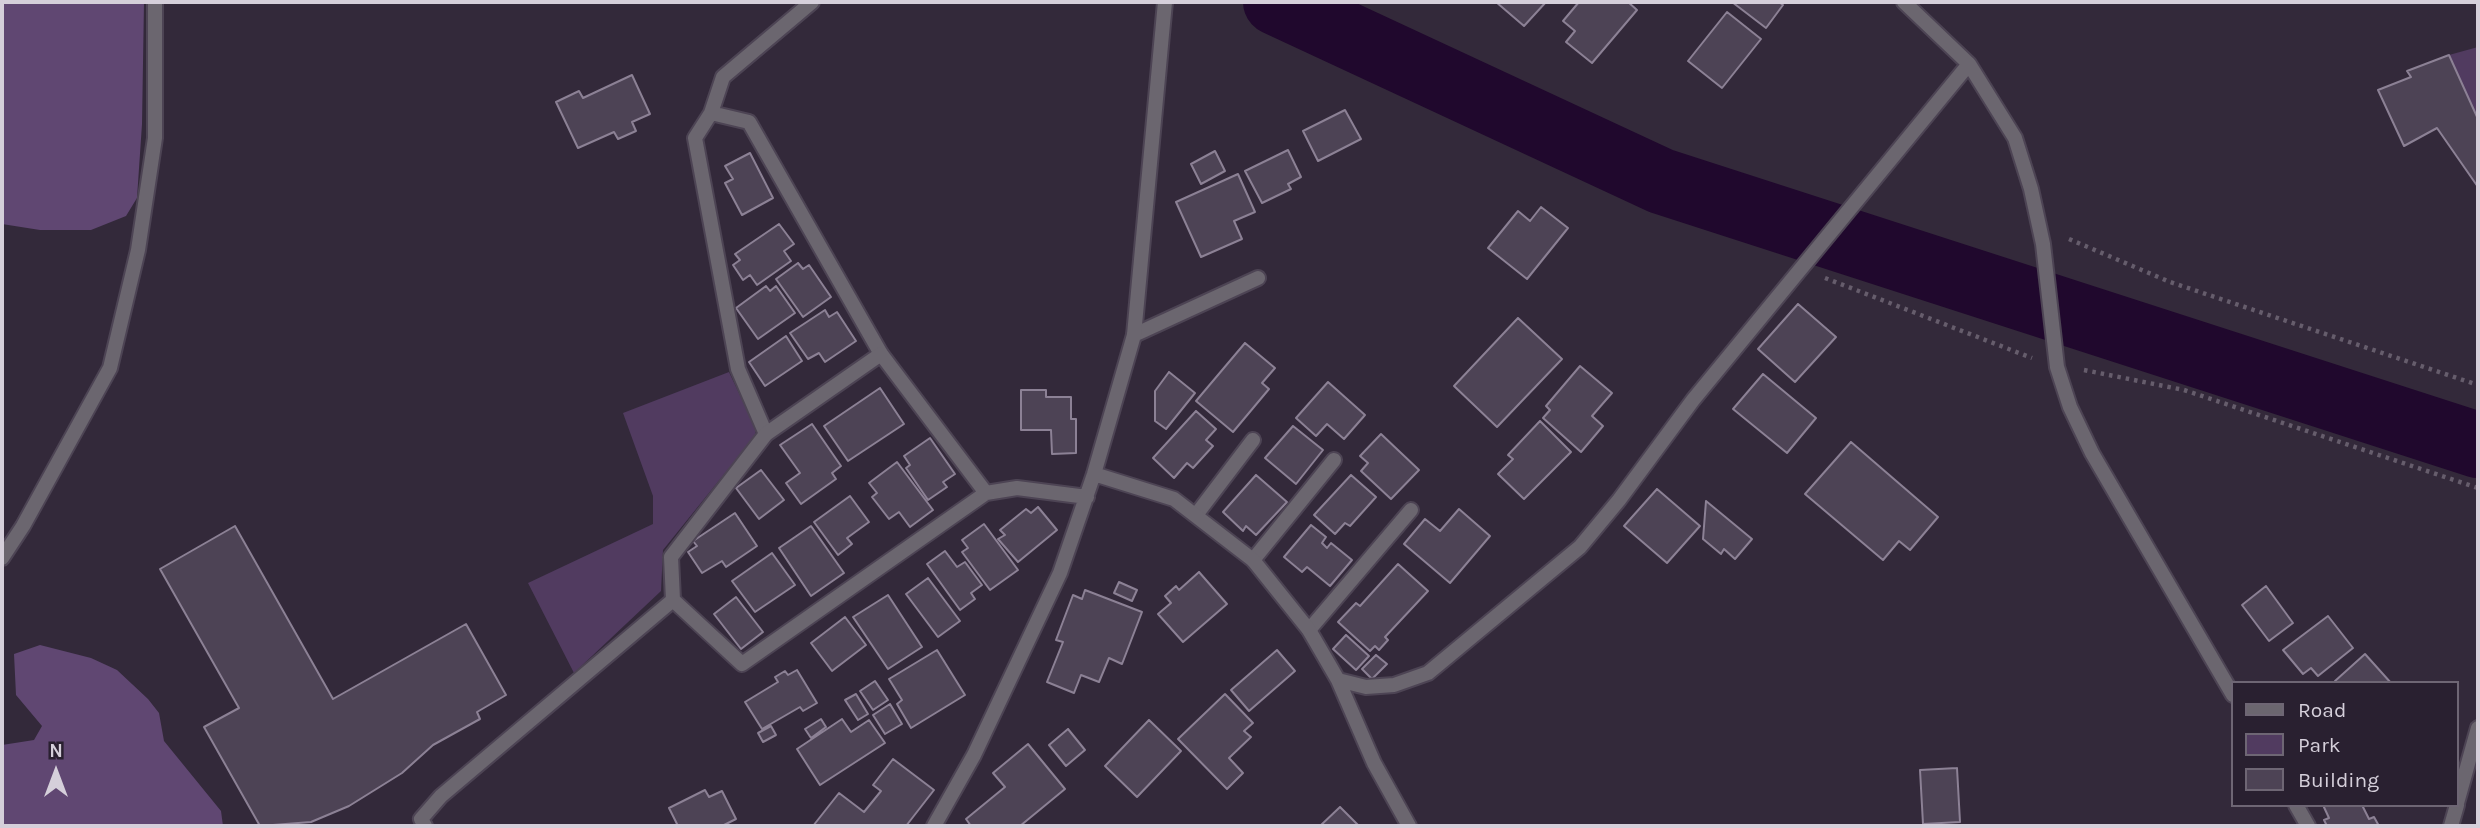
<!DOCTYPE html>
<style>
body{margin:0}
#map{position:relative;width:2480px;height:828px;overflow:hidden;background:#33293a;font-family:Karla,sans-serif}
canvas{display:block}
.frame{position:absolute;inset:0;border:4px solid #d5cfda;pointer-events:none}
.legend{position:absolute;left:2231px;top:681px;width:228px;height:126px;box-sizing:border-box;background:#292030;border:2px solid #6e6674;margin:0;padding:9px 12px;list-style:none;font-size:21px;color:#d5cfda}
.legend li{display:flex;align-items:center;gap:14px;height:35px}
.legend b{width:35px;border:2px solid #6e6674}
.north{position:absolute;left:21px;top:737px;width:70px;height:70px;-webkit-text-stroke:5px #292030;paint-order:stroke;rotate:0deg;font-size:19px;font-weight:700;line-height:28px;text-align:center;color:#d5cfda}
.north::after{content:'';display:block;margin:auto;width:24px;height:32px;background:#d5cfda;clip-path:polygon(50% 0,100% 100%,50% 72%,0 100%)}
</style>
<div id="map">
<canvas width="2480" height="828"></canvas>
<div class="frame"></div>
<ul class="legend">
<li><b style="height:9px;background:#6b666f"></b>Road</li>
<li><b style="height:19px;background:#513b60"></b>Park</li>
<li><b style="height:19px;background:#4d4355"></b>Building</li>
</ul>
<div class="north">N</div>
</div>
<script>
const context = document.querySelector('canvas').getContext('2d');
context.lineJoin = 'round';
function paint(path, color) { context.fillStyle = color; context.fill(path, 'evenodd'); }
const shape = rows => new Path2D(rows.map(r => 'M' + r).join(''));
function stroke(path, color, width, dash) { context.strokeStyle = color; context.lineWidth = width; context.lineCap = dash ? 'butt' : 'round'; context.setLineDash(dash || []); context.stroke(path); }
const green = shape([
 [2478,47,2478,119,2449,55],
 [729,372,756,429,755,436,663,550,661,591,574,673,528,583,653,524,653,496,623,413]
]);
const forest = shape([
 [2,2,144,2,142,124,137,198,126,216,91,230,40,230,2,224],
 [40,645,91,658,117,670,148,699,159,713,164,741,221,811,223,826,2,826,2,745,34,740,42,726,16,695,14,654]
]);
const river = shape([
 [1276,2,1661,181,2478,445]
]);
const building = shape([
 [1496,2,1546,2,1524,26,1496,2],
 [1579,2,1628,2,1637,10,1592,63,1566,42,1575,31,1563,21,1579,2],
 [1732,2,1779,2,1783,5,1766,28,1732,2],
 [1727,12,1761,39,1722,88,1688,61,1727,12],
 [2449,55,2478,119,2478,187,2437,128,2404,146,2378,90,2411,77,2407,71,2449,55],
 [632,75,650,114,632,122,636,131,618,139,614,132,578,148,556,102,579,91,583,98,632,75],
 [1345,110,1361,139,1318,161,1303,131,1345,110],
 [1288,150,1301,177,1288,184,1291,189,1262,203,1245,171,1288,150],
 [1215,151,1225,171,1201,184,1191,164,1215,151],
 [750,153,773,198,742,215,725,183,733,179,725,166,750,153],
 [1238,174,1255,212,1234,221,1242,239,1201,257,1176,202,1238,174],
 [1541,207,1568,228,1527,279,1488,248,1518,211,1530,221,1541,207],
 [779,224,794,244,784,251,791,261,757,285,750,275,743,280,733,265,740,260,735,254,779,224],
 [798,263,803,269,809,265,831,297,803,317,776,279,798,263],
 [766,286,770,291,776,286,795,313,758,339,736,308,766,286],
 [1798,304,1836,337,1795,382,1758,349,1798,304],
 [825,310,829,317,837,312,856,341,825,362,819,353,808,359,790,333,825,310],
 [1518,318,1562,359,1497,427,1454,386,1518,318],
 [786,336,802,361,765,386,749,362,786,336],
 [1245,343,1275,368,1262,383,1269,389,1233,432,1196,401,1245,343],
 [1580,366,1612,393,1592,416,1603,426,1581,452,1543,418,1550,410,1546,406,1580,366],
 [1169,372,1195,393,1166,429,1155,421,1155,391,1169,372],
 [1763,374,1816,418,1787,453,1733,409,1763,374],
 [1328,382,1365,415,1344,439,1327,424,1316,436,1296,418,1328,382],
 [880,388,904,424,848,461,824,426,880,388],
 [1021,390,1046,390,1046,397,1071,397,1071,419,1076,419,1076,453,1052,454,1051,430,1021,430,1021,390],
 [1196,411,1216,429,1206,440,1213,446,1193,468,1187,463,1174,478,1153,458,1196,411],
 [1540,421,1571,452,1524,499,1498,474,1513,459,1508,455,1540,421],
 [812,424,841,466,832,473,836,479,801,504,786,483,800,473,780,445,812,424],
 [1293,426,1323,450,1296,484,1265,458,1293,426],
 [1381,434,1419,470,1391,499,1361,471,1368,463,1360,456,1381,434],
 [930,438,955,474,943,482,947,487,928,500,906,468,910,465,904,456,930,438],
 [1851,442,1938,517,1910,550,1899,541,1883,560,1805,494,1851,442],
 [897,462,933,510,910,527,899,512,889,519,872,497,877,493,869,483,897,462],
 [761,470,784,500,759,519,736,488,761,470],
 [1256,475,1287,502,1256,535,1246,526,1243,531,1223,512,1256,475],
 [1351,475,1376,497,1350,526,1345,523,1335,534,1314,515,1351,475],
 [1657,489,1700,526,1667,563,1624,526,1657,489],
 [850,496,869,522,847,538,852,544,838,555,814,522,850,496],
 [1706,501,1752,539,1735,559,1724,549,1721,554,1703,539,1706,501],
 [1038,507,1057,530,1018,562,998,539,1005,535,1000,530,1026,509,1031,513,1038,507],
 [1459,509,1490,536,1450,583,1404,544,1425,519,1440,531,1459,509],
 [735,513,757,546,726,567,722,561,702,573,688,552,697,546,693,541,735,513],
 [984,524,1018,570,990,590,962,552,968,548,962,540,984,524],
 [1311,525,1326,537,1322,543,1327,548,1331,543,1352,560,1330,586,1307,567,1302,572,1284,557,1311,525],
 [235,526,333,699,466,624,506,695,477,712,480,719,433,745,402,773,349,806,311,822,260,826,204,727,239,708,160,569,235,526],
 [811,526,844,573,811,596,779,548,811,526],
 [945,551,957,567,965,562,982,585,971,593,975,599,960,610,927,564,945,551],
 [772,553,795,585,755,612,732,581,772,553],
 [1398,564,1428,591,1385,637,1388,640,1379,650,1375,646,1370,651,1338,622,1356,603,1360,606,1398,564],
 [1199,572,1227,604,1183,642,1158,614,1171,603,1165,596,1176,586,1179,590,1199,572],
 [928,578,960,621,938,637,906,594,928,578],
 [1119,582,1137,590,1132,601,1114,593,1119,582],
 [2266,586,2293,623,2269,641,2242,605,2266,586],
 [1085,590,1142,612,1122,664,1109,658,1099,682,1081,675,1074,693,1047,682,1063,642,1056,640,1073,595,1082,599,1085,590],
 [888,595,922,647,888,669,853,617,888,595],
 [736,597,763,632,741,649,714,614,736,597],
 [2328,616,2353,648,2318,676,2311,668,2303,674,2283,650,2328,616],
 [845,617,866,645,832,671,811,643,845,617],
 [1346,635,1369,656,1356,670,1333,649,1346,635],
 [937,650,965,695,911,728,897,704,902,700,889,679,937,650],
 [1277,650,1295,671,1249,711,1231,690,1277,650],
 [2365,654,2391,683,2336,683,2335,681,2365,654],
 [1376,655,1387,664,1372,679,1362,669,1376,655],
 [797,670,817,703,803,711,800,707,762,729,745,702,778,682,775,677,785,671,788,675,797,670],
 [875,681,888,700,873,710,860,691,875,681],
 [856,694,868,714,858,720,845,700,856,694],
 [1225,694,1253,723,1244,731,1251,737,1229,758,1243,773,1227,789,1178,739,1225,694],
 [890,704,902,724,885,734,873,715,890,704],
 [821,719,826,727,811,738,805,729,821,719],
 [842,719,851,732,869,720,885,743,820,785,797,749,842,719],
 [1149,720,1181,751,1137,797,1105,766,1149,720],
 [771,726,776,735,763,742,758,733,771,726],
 [1068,729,1085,750,1066,766,1049,745,1068,729],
 [1028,744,1065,789,1020,826,971,826,966,819,1005,787,993,773,1028,744],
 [893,759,934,790,906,826,813,826,839,793,864,812,881,791,873,785,893,759],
 [1957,768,1960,822,1923,824,1920,770,1957,768],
 [705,790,709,797,722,791,736,819,722,826,678,826,669,808,705,790],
 [2323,805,2362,805,2369,819,2374,817,2379,826,2327,826,2324,820,2329,818,2323,805],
 [1340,807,1359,826,1320,826,1340,807]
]);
const path = shape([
 [2069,239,2170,282,2478,385],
 [1825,278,2032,358],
 [2084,370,2184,390,2478,488]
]);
const service = shape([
 [711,113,723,77,812,2],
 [1134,335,1258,278],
 [766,434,738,369,695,138,711,113,749,122,881,354],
 [1196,515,1253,440],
 [1253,560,1334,460],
 [1309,630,1411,510]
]);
const minor = shape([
 [1904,2,1969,64,2015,138,2031,189,2043,244,2057,367,2070,407,2092,453,2233,695],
 [1094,474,1174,499,1253,560,1309,630,1338,680,1366,687,1394,685,1428,673,1580,547,1619,500,1693,400,1969,64],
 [986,493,881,354,766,434,671,557,673,600,742,664,986,493,1017,488,1087,497],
 [2,558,23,526,110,368,138,250,155,138,155,2],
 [1338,680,1374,763,1409,826],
 [2457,803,2478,728],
 [2296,805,2308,826],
 [425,826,421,819,441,796,673,600],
 [934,826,974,755,1060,573,1094,474,1134,335,1165,2],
 [2451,826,2457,805]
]);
paint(green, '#513b60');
paint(forest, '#604772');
stroke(river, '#20082d', 66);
paint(building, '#4d4355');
stroke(building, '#8c8195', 2);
stroke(service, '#4d4454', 18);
stroke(minor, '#4d4454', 18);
stroke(path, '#665d6c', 4.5, [3.5, 5]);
stroke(service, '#6b666f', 14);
stroke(minor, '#6b666f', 14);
</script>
